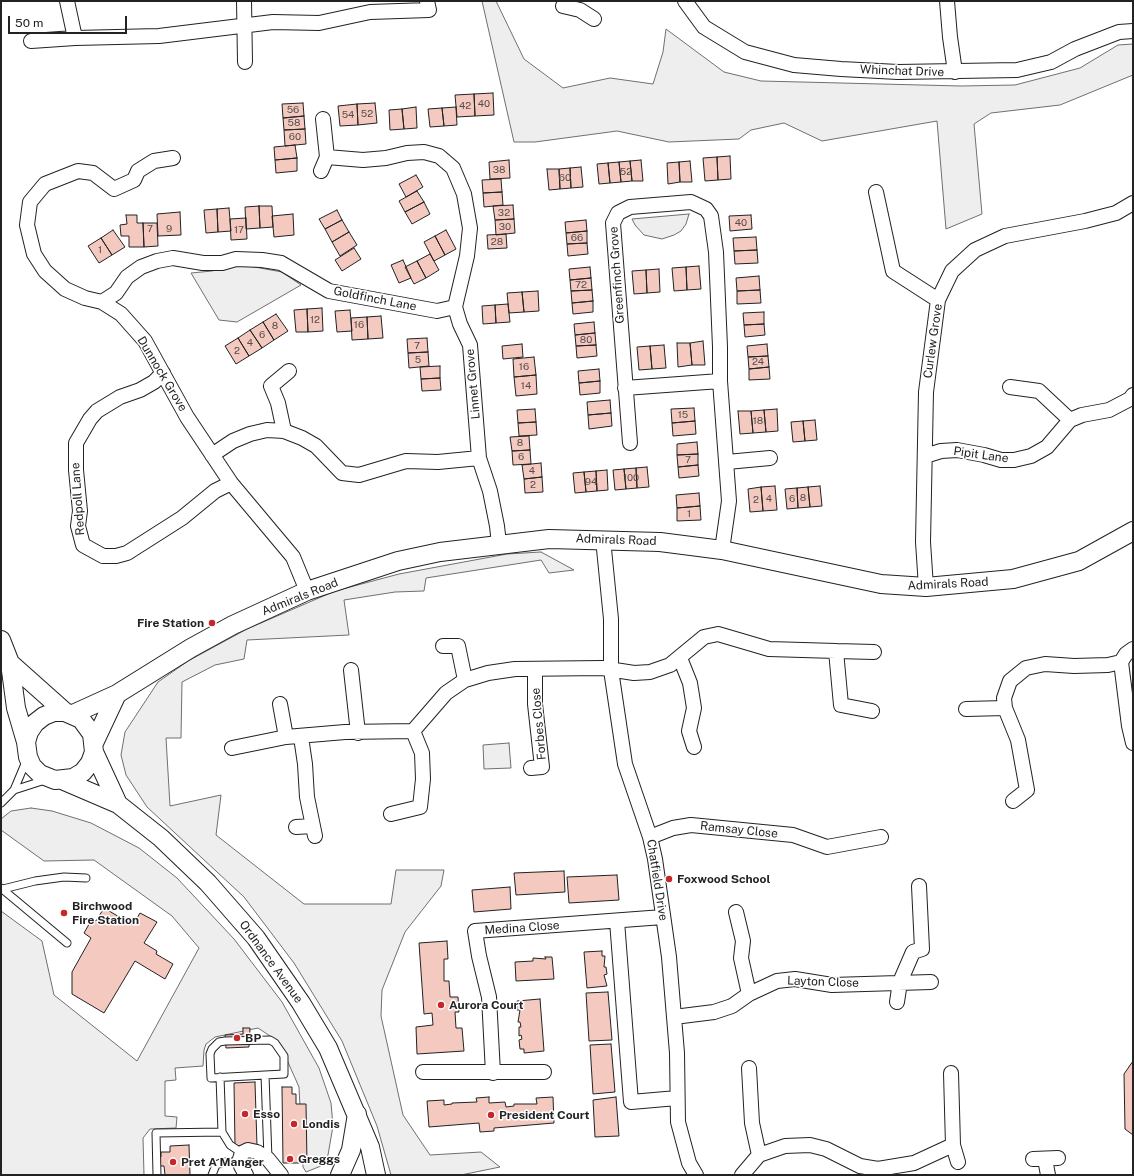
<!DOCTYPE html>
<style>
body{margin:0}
#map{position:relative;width:1134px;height:1176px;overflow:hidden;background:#fff;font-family:"Public Sans",sans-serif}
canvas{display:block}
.frame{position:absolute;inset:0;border:2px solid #222;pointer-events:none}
.scale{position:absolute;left:8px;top:16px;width:119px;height:18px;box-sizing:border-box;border:2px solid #222;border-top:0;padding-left:5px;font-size:12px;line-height:14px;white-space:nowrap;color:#222;-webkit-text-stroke:3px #fff;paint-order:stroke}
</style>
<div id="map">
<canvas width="1134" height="1176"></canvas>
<div class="frame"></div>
<div class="scale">50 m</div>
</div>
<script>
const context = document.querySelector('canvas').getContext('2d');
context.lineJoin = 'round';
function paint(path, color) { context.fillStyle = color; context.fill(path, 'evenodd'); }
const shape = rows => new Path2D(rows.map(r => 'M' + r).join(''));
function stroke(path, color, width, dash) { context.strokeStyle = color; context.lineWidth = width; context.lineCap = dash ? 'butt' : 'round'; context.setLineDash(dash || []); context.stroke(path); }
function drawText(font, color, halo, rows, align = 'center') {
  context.font = font + ' "Public Sans",sans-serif'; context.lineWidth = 3; context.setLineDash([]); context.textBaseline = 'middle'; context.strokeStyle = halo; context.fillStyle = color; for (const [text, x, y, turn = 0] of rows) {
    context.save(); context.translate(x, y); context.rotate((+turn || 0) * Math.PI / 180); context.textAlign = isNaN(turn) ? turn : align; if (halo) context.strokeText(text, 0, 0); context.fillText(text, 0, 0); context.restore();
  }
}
const green = shape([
 [482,1,496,1,524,59,563,88,610,78,653,84,663,52,666,29,724,72,761,81,961,86,1015,85,1080,68,1118,45,1133,44,1133,75,1060,105,991,113,974,124,982,214,946,229,937,121,822,141,784,123,751,130,739,139,669,142,617,131,535,142,514,142,482,1],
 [689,214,686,224,681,231,674,235,662,239,644,235,635,225,632,219,689,214],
 [238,264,282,272,301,285,237,322,219,320,191,273,212,271,238,264],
 [541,552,574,570,549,573,541,560,426,578,424,591,395,592,344,600,349,635,247,640,244,659,215,665,182,682,181,738,166,738,170,806,221,795,216,835,304,904,391,904,396,870,444,870,441,886,405,932,382,990,381,1016,403,1115,430,1155,481,1152,500,1167,461,1175,391,1175,377,1126,342,1041,294,963,244,897,147,807,126,775,121,755,125,732,158,682,188,661,247,629,335,591,399,574,507,554,541,552],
 [509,743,511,768,484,769,483,745,509,743],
 [31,808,52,811,91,823,139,848,177,878,234,939,282,1002,319,1068,331,1103,333,1126,328,1155,321,1166,306,1172,303,1167,299,1087,279,1042,258,1028,215,1037,206,1044,204,1050,203,1066,175,1068,176,1080,165,1081,165,1116,177,1117,176,1128,150,1129,143,1138,144,1175,1,1175,1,911,42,941,54,995,137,1061,199,948,172,916,94,860,44,861,1,830,1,819,11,811,31,808]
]);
const building = shape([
 [493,93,494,115,475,116,474,94,493,93],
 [474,94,475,116,457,117,455,95,474,94],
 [303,103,304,116,283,118,282,104,303,103],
 [375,103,377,123,358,125,357,104,375,103],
 [357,104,358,125,340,126,338,106,357,104],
 [416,107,417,128,404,129,402,109,416,107],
 [456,107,457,125,444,126,442,108,456,107],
 [442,108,444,126,430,127,428,109,442,108],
 [402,109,404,129,390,130,389,110,402,109],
 [304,116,305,129,284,130,283,118,304,116],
 [305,129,306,144,285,146,284,130,305,129],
 [295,145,297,158,275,160,274,147,295,145],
 [730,156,731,179,718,180,717,157,730,156],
 [717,157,718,180,705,181,703,158,717,157],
 [297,158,297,171,276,173,275,160,297,158],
 [509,160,510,178,490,179,489,162,509,160],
 [641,160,643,181,632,181,630,161,641,160],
 [630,161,632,181,621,182,619,162,630,161],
 [690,161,692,182,680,182,679,162,690,161],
 [619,162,621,182,610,183,608,163,619,162],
 [679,162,680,182,668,184,667,163,679,162],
 [608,163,610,183,599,184,597,164,608,163],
 [581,167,583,187,571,188,570,168,581,167],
 [570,168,571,188,560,189,559,169,570,168],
 [547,169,559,169,560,189,549,190,547,169],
 [416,175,423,187,406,197,399,184,416,175],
 [501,179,502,192,483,193,482,180,501,179],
 [417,191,424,202,405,212,399,201,417,191],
 [502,192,503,205,484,207,483,193,502,192],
 [424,202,430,214,412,224,405,212,424,202],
 [513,205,514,219,495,220,493,206,513,205],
 [259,206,272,206,273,227,260,228,259,206],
 [259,206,260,228,246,229,245,207,259,206],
 [229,208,231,231,218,232,217,209,229,208],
 [217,209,218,232,206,233,204,210,217,209],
 [337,210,342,220,325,229,319,219,337,210],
 [180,212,181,235,158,236,157,214,180,212],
 [293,214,294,235,274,237,272,216,293,214],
 [126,215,137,215,137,223,143,223,144,247,129,247,129,236,121,236,120,225,127,224,126,215],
 [751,215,752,229,730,231,729,216,751,215],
 [246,218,247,239,231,240,230,219,246,218],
 [514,219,515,233,496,235,495,220,514,219],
 [342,220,349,232,332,242,325,229,342,220],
 [586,220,587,231,566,233,565,222,586,220],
 [143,223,157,223,158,246,144,247,143,223],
 [113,230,125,247,112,255,101,238,113,230],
 [446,230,456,249,445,255,435,236,446,230],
 [587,231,587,243,567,244,566,233,587,231],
 [349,232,357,245,340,256,332,242,349,232],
 [506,234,507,248,488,249,487,235,506,234],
 [435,236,445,255,434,261,424,242,435,236],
 [756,237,757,250,734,251,733,238,756,237],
 [101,238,112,255,99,263,88,246,101,238],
 [587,243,588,254,568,256,567,244,587,243],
 [354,248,361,259,342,271,335,260,354,248],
 [757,250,758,263,735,264,734,251,757,250],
 [430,254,439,270,426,278,417,261,430,254],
 [403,260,411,278,399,283,391,265,403,260],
 [417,261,426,278,414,284,405,267,417,261],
 [699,266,701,289,687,290,686,267,699,266],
 [590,267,591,278,570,280,569,269,590,267],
 [686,267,687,290,674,291,672,268,686,267],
 [659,269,660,292,647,293,646,270,659,269],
 [646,270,647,293,634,294,632,271,646,270],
 [759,276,760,290,737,291,736,278,759,276],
 [591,278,592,290,571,291,570,280,591,278],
 [592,290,593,301,572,303,571,291,592,290],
 [760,290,761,303,737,304,737,291,760,290],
 [538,291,539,311,524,312,522,292,538,291],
 [522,292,524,312,509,313,507,293,522,292],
 [593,301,593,312,573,314,572,303,593,301],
 [508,304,510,322,496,323,495,305,508,304],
 [495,305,496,323,483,324,482,306,495,305],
 [322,308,323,331,308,332,307,309,322,308],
 [307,309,308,332,296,332,294,310,307,309],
 [350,310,352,331,337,332,335,311,350,310],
 [764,312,764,324,744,325,743,313,764,312],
 [276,314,288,331,274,340,263,322,276,314],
 [381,316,383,338,368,339,367,317,381,316],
 [367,317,368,339,352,340,351,318,367,317],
 [263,322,274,340,262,348,250,330,263,322],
 [594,322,595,333,575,335,574,324,594,322],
 [764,324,765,335,745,337,744,325,764,324],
 [250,330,262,348,249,356,238,338,250,330],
 [595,333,596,345,576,346,575,335,595,333],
 [238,338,249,356,236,364,225,346,238,338],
 [427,338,428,352,408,353,407,339,427,338],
 [703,341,705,365,692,365,690,343,703,341],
 [677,343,690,343,692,365,678,367,677,343],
 [522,344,523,357,503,359,502,346,522,344],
 [767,344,768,356,748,357,747,346,767,344],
 [596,345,597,356,577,358,576,346,596,345],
 [664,345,666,368,652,369,650,346,664,345],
 [650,346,652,369,639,370,637,347,650,346],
 [428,352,429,366,409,368,408,353,428,352],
 [768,356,769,367,749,369,748,357,768,356],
 [534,357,536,375,514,377,513,359,534,357],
 [440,366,440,378,421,379,420,367,440,366],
 [769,367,770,379,749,380,749,369,769,367],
 [599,369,600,381,579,383,578,371,599,369],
 [536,375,537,394,516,396,514,377,536,375],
 [440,378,441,390,422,391,421,379,440,378],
 [600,381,600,393,580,395,579,383,600,381],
 [610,400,611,413,588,415,587,402,610,400],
 [694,408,695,421,672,423,671,409,694,408],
 [535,409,536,422,518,423,517,410,535,409],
 [777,409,778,431,766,432,764,410,777,409],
 [764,410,766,432,753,433,751,411,764,410],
 [738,411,751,411,753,433,740,434,738,411],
 [611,413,612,426,589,429,588,415,611,413],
 [815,420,817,440,805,441,803,421,815,420],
 [695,421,696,434,673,436,672,423,695,421],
 [803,421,805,441,793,442,791,422,803,421],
 [536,422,537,435,519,436,518,423,536,422],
 [529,436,530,450,512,451,510,437,529,436],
 [697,442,698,454,677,455,677,444,697,442],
 [530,450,531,464,513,465,512,451,530,450],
 [698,454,698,465,678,467,677,455,698,454],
 [541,463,542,477,524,479,522,465,541,463],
 [698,465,699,476,679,478,678,467,698,465],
 [647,467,649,487,637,488,636,468,647,467],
 [636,468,637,488,626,489,624,469,636,468],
 [624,469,626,489,615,490,613,470,624,469],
 [607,470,608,490,597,491,596,471,607,470],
 [596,471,597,491,586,492,584,472,596,471],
 [584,472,586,492,575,493,573,473,584,472],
 [542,477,543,492,525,493,524,479,542,477],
 [775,486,777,510,763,511,761,487,775,486],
 [820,486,822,506,810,507,808,487,820,486],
 [761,487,763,511,750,512,748,489,761,487],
 [808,487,810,507,798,508,797,488,808,487],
 [797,488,798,508,787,509,785,489,797,488],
 [699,493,700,506,677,508,676,495,699,493],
 [700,506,701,520,677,521,677,508,700,506],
 [564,871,565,892,516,895,514,873,564,871],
 [617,875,619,900,569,903,567,877,617,875],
 [510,887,511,909,474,912,472,890,510,887],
 [104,908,133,925,140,913,157,922,144,943,157,951,156,954,173,964,165,979,135,961,104,1013,72,994,72,972,91,938,84,933,92,919,96,921,104,908],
 [447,941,448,959,444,959,444,981,449,981,450,997,458,997,459,1012,455,1012,456,1028,462,1028,464,1051,417,1054,416,1027,433,1025,432,1013,424,1014,419,943,447,941],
 [602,951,602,956,605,956,604,967,606,967,607,974,604,975,607,986,587,988,584,952,602,951],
 [545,957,552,957,554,979,516,981,515,962,533,961,533,958,546,959,545,957],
 [608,992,612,1040,589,1041,586,993,608,992],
 [540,999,544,1051,524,1053,524,1049,520,1049,519,1040,522,1039,521,1035,519,1036,519,1027,521,1027,520,1022,518,1022,520,1010,517,1010,517,1001,540,999],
 [243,1028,250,1028,249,1047,226,1048,225,1035,243,1034,243,1028],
 [611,1044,615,1092,593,1094,590,1045,611,1044],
 [1133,1061,1133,1135,1125,1129,1124,1074,1133,1061],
 [255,1082,257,1146,235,1146,234,1083,255,1082],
 [282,1087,292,1087,292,1094,296,1094,296,1104,306,1104,307,1163,283,1163,282,1087],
 [489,1097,489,1103,505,1102,506,1107,514,1106,514,1104,537,1104,536,1098,553,1097,554,1123,494,1128,494,1131,480,1132,479,1123,429,1127,427,1101,444,1100,444,1105,452,1104,452,1103,477,1102,476,1098,489,1097],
 [616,1097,619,1136,595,1137,593,1100,616,1097],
 [189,1145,190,1175,165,1175,164,1166,157,1166,157,1157,161,1157,161,1152,170,1152,170,1146,189,1145]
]);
const service = shape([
 [14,790,27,759],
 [1,803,14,790,45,780],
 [1,888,67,943],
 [3,889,35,881,64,877,86,878],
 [265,1075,284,1074,284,1056,275,1043,270,1040,225,1041,219,1042,212,1049,210,1054,211,1078,265,1075,268,1159],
 [220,1077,222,1132,230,1145,242,1153],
 [157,1175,156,1133,222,1132],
 [212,1175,216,1165,223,1162,233,1162,241,1166]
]);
const minor = shape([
 [67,1,75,38],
 [244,1,245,62],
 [685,1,704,27,745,52,794,65,841,69,898,72,1017,70,1051,62,1075,49,1119,32,1133,31],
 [947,1,950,37,955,72],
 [563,6,580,10,594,19],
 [31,41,75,38,159,36,273,22,319,23,370,12,429,10,427,1],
 [327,157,363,160,386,158,407,153,424,152,439,156,453,168,464,194,470,228,467,256,455,307,460,324,470,345,479,458,490,491,497,526,499,544],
 [173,158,154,161,138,171,134,180,114,189,93,173,78,171,45,184,30,202,27,225,34,254,45,271,65,289,85,298,102,302,121,314,145,341,187,417,231,483,293,557,307,591],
 [321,171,327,157,323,119],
 [876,192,893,271,938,300],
 [102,302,116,293,127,277,141,267,157,261,173,258,203,263,222,263,236,259,262,260,281,263,329,291,437,311,455,307],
 [163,373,154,382,140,390,120,397,97,411,90,419,76,443,76,470,80,511,78,526,83,545,103,556,116,556,127,553,182,518,215,491,231,483],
 [1010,387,1039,391,1070,420],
 [625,388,720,381],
 [284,431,278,403,271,386,289,371],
 [630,443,613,223,618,213,630,207,691,202,706,209,711,216,716,252,720,347,720,381,729,501,722,550],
 [212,455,233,441,250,434,267,430,284,431,302,438,316,446,342,473,359,475,406,461,438,462,479,458],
 [925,456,941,451,957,450,984,455,1001,460,1014,460,1031,456,1047,447,1070,420,1082,415,1109,410,1130,399,1133,395],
 [727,462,770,458],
 [603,539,611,619,611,670,625,764,650,837,655,859,669,957,677,1053,678,1122,689,1163,696,1175],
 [926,587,923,542,926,392,938,300,952,271,975,250,1005,236,1085,221,1116,213,1133,203],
 [443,646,458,646,465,680],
 [680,658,690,683,694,708,689,731,694,747],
 [1121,662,1129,726,1133,743],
 [351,670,358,733],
 [280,704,286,737],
 [966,709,1005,708],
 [872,711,841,705,836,651,874,652],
 [301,737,305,764,307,797,315,836],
 [232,748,286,737,345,732,413,731,446,693,465,680,488,673,515,669,602,668,634,673,650,672,670,665,704,637,718,634,769,649,836,651],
 [531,768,542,767,535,704,535,669],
 [1013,801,1027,790,1018,740,1005,708,1004,698,1010,681,1026,668,1045,664,1074,666,1108,665,1121,662,1126,654,1133,649],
 [391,814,420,807,423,779,422,753,413,731],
 [296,827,313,826],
 [650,837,673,828,691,825,793,835,827,847,881,837],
 [736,912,743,941,741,958,749,994],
 [617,921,631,1102,677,1098],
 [897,1002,900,982,913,952,922,949,919,886],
 [674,1017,714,1012,732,1006,749,994,777,981,795,979,832,985,931,982],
 [749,1068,752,1123,759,1155],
 [423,1072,544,1072],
 [493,1073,489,997,479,956,475,931,663,917],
 [951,1073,953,1145,958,1162],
 [1033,1159,1058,1158],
 [1045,1159,1048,1175],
 [246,1175,241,1166,240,1159,242,1153,248,1150,257,1152,268,1159,281,1175],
 [742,1175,759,1155,785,1146,810,1145,826,1149,860,1166,878,1169,914,1163,953,1145]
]);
const tertiary = shape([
 [1,640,10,663,16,708,26,742],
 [10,663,65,712],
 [73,714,117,694,191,648,233,625,307,591,398,561,440,552,549,539,660,542,722,550,881,584,926,587,1013,579,1079,561,1133,531],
 [94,743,117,694],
 [94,752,90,763,83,772,73,778,55,780,40,774,32,766,28,757,26,742,29,732,35,723,44,716,54,712,65,712,81,719,92,734,94,752,118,804],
 [62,780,118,804,161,838,208,883,256,938,301,1003,328,1048,370,1147,376,1175],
 [340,1175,351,1150,357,1114]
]);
const markers = [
 [212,623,4,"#c62828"],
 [669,879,4,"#c62828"],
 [64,913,4,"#c62828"],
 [441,1005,4,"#c62828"],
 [237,1038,4,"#c62828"],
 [245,1114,4,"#c62828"],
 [491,1115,4,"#c62828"],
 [294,1124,4,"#c62828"],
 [290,1159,4,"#c62828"],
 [173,1162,4,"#c62828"]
];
const numberNames = [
 ["40",484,104],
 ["42",465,106],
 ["56",293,110],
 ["52",367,114],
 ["54",348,115],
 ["58",294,123],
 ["60",295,137],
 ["38",499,170],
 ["52",626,172],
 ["60",565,178],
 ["32",504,213],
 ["40",741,223],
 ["30",505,227],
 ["7",150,229],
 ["9",169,229],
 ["17",239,230],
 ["66",577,238],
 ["28",497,242],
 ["1",100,250],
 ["72",581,285],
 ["12",315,320],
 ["16",359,325],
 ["8",275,326],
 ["6",262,335],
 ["80",586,340],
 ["4",250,343],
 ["7",417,346],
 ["2",237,351],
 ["5",418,360],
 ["24",758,362],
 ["16",524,367],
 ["14",526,386],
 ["15",683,415],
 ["18",758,421],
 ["8",520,443],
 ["6",521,457],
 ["7",688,460],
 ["4",532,471],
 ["100",631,478],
 ["94",591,482],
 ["2",533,485],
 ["8",803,498],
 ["4",769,499],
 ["6",792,499],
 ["2",756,500],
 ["1",689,514]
];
const streetNames = [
 ["Whinchat Drive",902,71,2],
 ["Greenfinch Grove",617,275,-94],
 ["Goldfinch Lane",375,299,11],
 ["Curlew Grove",933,341,-82],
 ["Dunnock Grove",162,374,59],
 ["Linnet Grove",473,384,-95],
 ["Pipit Lane",981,455,8],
 ["Redpoll Lane",78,499,-94],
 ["Admirals Road",616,540,2],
 ["Admirals Road",948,584,-3],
 ["Admirals Road",300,597,-22],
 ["Forbes Close",539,724,-95],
 ["Ramsay Close",739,830,6],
 ["Chatfield Drive",657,880,81],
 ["Medina Close",522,928,-4],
 ["Ordnance Avenue",271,962,54],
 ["Layton Close",823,982,2]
];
const poiNames = [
 ["Fire Station",204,623,"right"],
 ["Foxwood School",677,879],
 ["Birchwood",72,906],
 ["Fire Station",72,920],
 ["Aurora Court",449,1005],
 ["BP",245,1038],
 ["Esso",253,1114],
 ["President Court",499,1115],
 ["Londis",302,1124],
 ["Greggs",298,1159],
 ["Pret A Manger",181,1162]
];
paint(green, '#eee');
stroke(green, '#6f6f6f', 1);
paint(building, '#f3c9c0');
stroke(building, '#222', 1);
stroke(service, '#222', 9);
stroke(minor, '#222', 16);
stroke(tertiary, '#222', 20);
stroke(service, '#fff', 7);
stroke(minor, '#fff', 14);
stroke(tertiary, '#fff', 18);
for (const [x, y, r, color] of markers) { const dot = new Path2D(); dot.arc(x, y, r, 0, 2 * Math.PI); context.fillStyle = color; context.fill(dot); stroke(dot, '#fff', 1.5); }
drawText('10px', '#564c4a', null, numberNames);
drawText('12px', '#222', '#fff', streetNames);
drawText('bold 12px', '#222', '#fff', poiNames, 'left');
</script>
